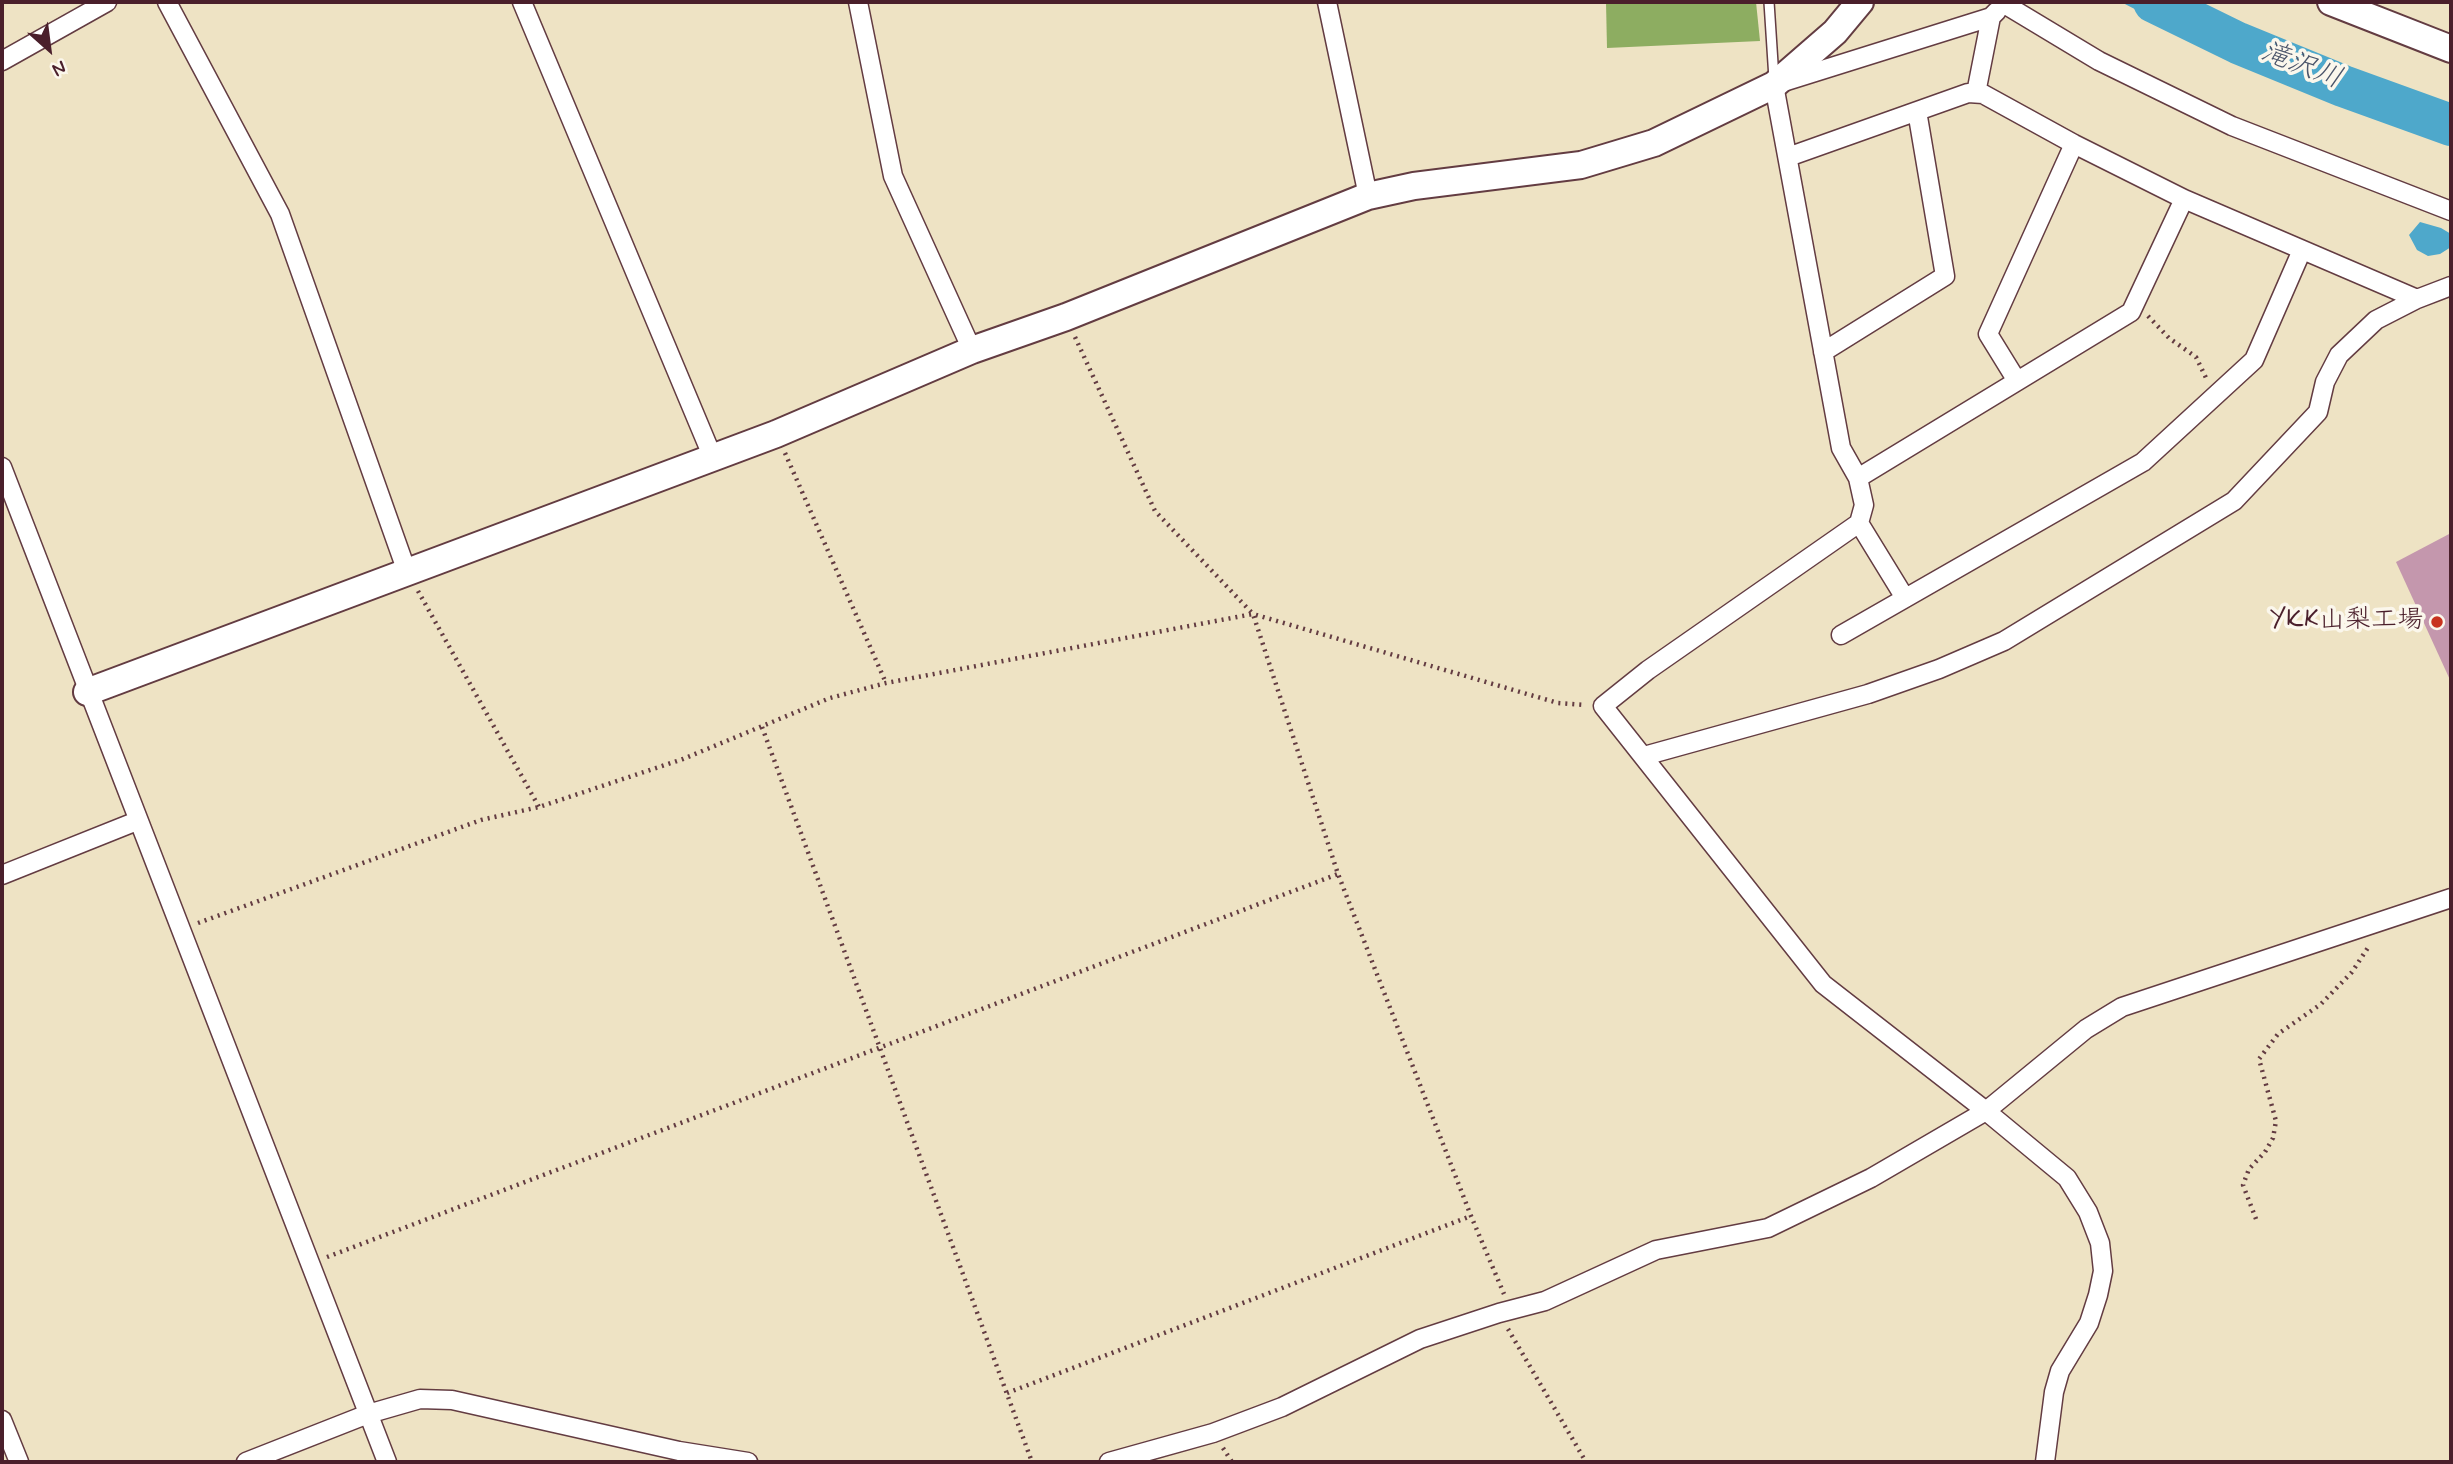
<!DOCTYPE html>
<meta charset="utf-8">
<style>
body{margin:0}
#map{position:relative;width:2453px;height:1464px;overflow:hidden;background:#eee3c4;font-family:Mynerve,sans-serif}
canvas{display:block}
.frame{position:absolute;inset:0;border:4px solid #4a1f2b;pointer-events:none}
.north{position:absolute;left:14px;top:14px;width:70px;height:70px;-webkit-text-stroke:5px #fbf7ec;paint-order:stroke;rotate:152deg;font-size:19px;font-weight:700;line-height:28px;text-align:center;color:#4a1f2b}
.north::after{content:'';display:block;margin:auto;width:24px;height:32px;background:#4a1f2b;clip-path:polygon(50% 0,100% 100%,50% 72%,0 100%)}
</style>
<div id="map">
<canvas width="2453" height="1464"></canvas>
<div class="frame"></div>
<div class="north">N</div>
</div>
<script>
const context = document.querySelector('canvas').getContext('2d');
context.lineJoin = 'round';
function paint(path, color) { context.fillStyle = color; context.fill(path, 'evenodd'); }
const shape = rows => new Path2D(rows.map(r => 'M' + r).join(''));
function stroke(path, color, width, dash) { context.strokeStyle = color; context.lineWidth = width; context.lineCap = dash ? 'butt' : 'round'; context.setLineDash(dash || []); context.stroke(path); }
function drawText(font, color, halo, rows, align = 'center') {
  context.font = font + ' Mynerve,"Klee One",sans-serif'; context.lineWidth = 7; context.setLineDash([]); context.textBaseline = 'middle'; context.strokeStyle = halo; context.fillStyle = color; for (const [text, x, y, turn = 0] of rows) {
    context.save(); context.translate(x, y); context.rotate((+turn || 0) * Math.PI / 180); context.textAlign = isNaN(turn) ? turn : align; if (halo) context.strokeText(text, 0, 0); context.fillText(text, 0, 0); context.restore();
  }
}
const forest = shape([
 [1606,2,1756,2,1760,41,1607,48]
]);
const water = shape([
 [2121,2,2176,2,2256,34,2247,61,2189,37],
 [2420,222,2441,228,2451,234,2451,247,2440,254,2428,256,2417,250,2409,235]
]);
const river = shape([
 [2154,2,2238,43,2343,86,2451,125]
]);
const building = shape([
 [2451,533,2451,682,2396,562]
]);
const path = shape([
 [2148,316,2169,338,2196,357,2207,380],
 [1075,337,1155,511,1253,614,1338,874,1471,1216,1504,1294],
 [785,453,886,683],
 [418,591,539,807],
 [762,727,1032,1462],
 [198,923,481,820,539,807,683,759,830,698,886,683,1253,614,1558,703,1585,705],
 [2256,1219,2243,1185,2249,1169,2265,1152,2273,1138,2276,1121,2259,1059,2278,1034,2321,1004,2352,972,2369,946],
 [327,1257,1338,874],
 [1508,1329,1586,1462],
 [1007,1393,1471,1216],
 [1223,1448,1232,1462]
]);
const lane = shape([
 [1769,2,1774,79]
]);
const street = shape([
 [167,2,280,214,407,572],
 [522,2,713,458],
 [858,2,893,176,972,350],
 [1327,2,1368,196],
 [2001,2,2099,61,2232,126,2451,211],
 [1991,17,1774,85,1841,448,1858,478,1864,505,1859,523,1648,670,1603,706,1823,984,1986,1111,2067,1178,2088,1212,2100,1243,2103,1271,2098,1295,2089,1323,2060,1371,2054,1392,2045,1462],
 [2,61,107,2],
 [1976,93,1991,17,1997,11],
 [1788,157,1968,93,1983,94,2074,144,2184,199,2417,299],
 [1823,352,1945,276,1917,111],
 [2017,381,1988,334,2074,144],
 [2,467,387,1462],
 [1858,478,2131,312,2184,199],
 [1859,523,1905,598],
 [1841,635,2143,462,2254,360,2302,250],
 [1644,756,1868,694,1939,669,2004,641,2234,501,2318,412,2325,382,2339,355,2376,320,2417,299,2451,286],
 [2,875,137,821],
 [2,1420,19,1462],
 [246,1462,368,1414,420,1399,452,1400,679,1451,748,1462],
 [1109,1462,1213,1433,1282,1407,1420,1339,1499,1313,1545,1301,1656,1250,1768,1228,1871,1178,1986,1111,2086,1029,2122,1007,2451,898]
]);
const secondary = shape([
 [2331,2,2451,49],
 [87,692,776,434,972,350,1066,317,1368,196,1414,186,1581,165,1654,143,1774,85,1835,32,1860,2]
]);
const markers = [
 [2437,622,7,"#c8321e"]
];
const poiNames = [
 ["YKK山梨工場",2423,622]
];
const waterNames = [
 ["滝沢川",2301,67,21]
];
paint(forest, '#8dad61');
paint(water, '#4ea8cb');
stroke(river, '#4ea8cb', 42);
paint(building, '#c497ad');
stroke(lane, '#633c42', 12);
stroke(street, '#633c42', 21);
stroke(secondary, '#633c42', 30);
stroke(path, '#633c42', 4.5, [2, 5]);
stroke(lane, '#fff', 9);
stroke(street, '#fff', 18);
stroke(secondary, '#fff', 26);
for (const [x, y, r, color] of markers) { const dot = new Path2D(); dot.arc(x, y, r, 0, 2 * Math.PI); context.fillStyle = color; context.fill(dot); stroke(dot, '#fbf7ec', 2.5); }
drawText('26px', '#4a1f2b', '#fbf7ec', poiNames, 'right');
drawText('italic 28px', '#4c566b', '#fbf7ec', waterNames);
</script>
